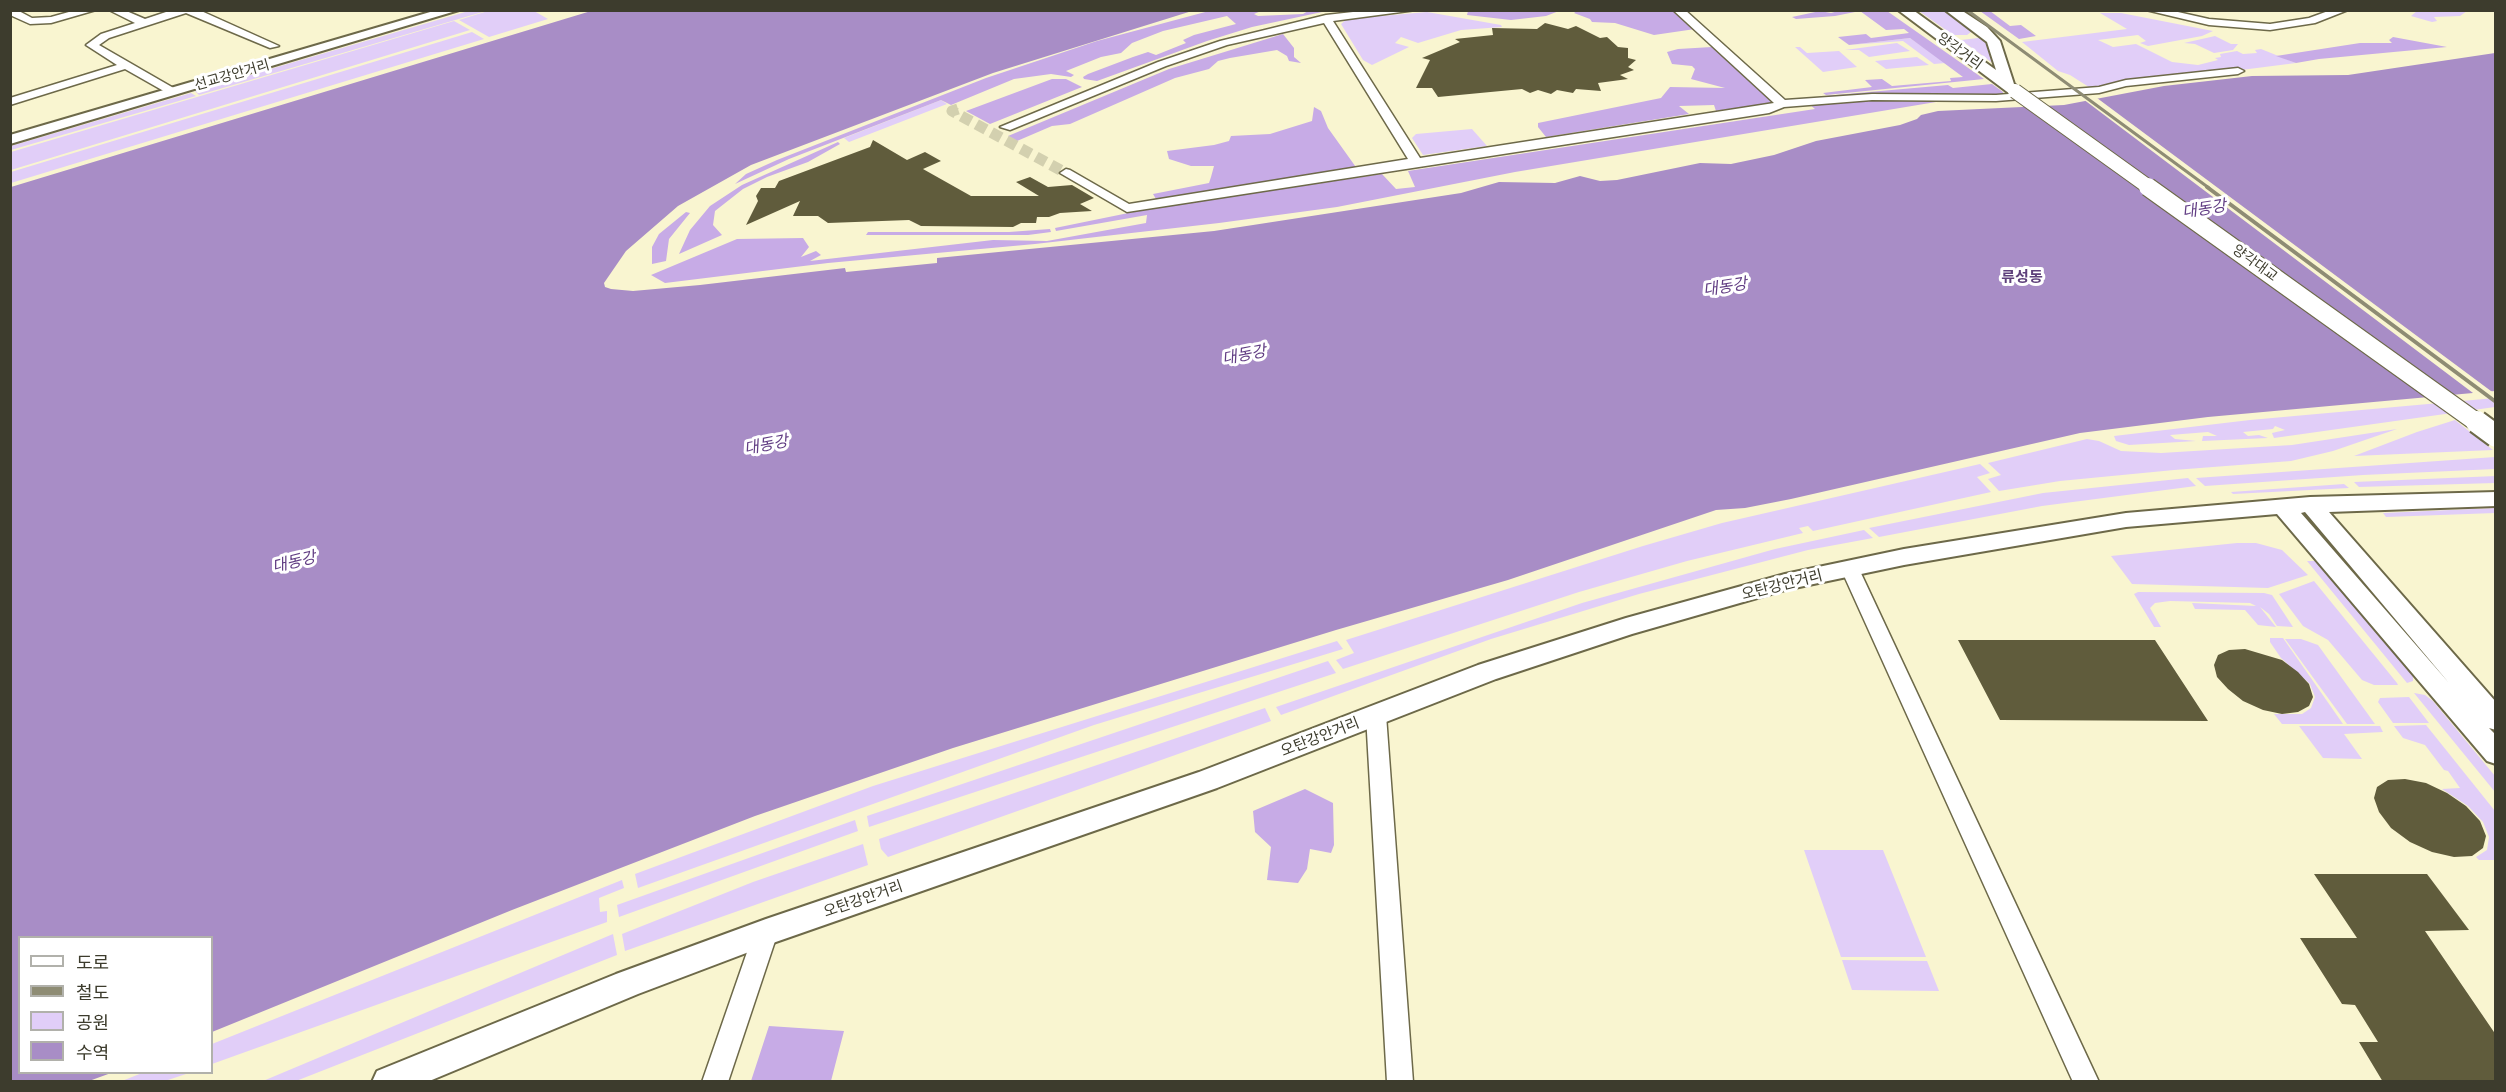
<!DOCTYPE html>
<meta charset="utf-8">
<style>
body{margin:0}
#map{position:relative;width:2506px;height:1092px;overflow:hidden;background:#f9f5d0;font-family:"Golos Text","Noto Sans KR",sans-serif}
canvas{display:block}
.frame{position:absolute;inset:0;border:12px solid #3d3c2d;pointer-events:none}
.legend{position:absolute;left:18px;top:936px;width:195px;height:138px;box-sizing:border-box;background:#fff;border:2px solid #b1b1ab;margin:0;padding:8px 10px;list-style:none;font-size:18px;color:#3d3c2d}
.legend li{display:flex;align-items:center;gap:12px;height:30px}
.legend b{width:30px;border:2px solid #b1b1ab}
</style>
<div id="map">
<canvas width="2506" height="1092"></canvas>
<div class="frame"></div>
<ul class="legend">
<li><b style="height:8px;background:#fff"></b>도로</li>
<li><b style="height:8px;background:#8e8c74"></b>철도</li>
<li><b style="height:16px;background:#e1cef8"></b>공원</li>
<li><b style="height:16px;background:#a88dc6"></b>수역</li>
</ul>
</div>
<script>
const context = document.querySelector('canvas').getContext('2d');
context.lineJoin = 'round';
function paint(path, color) { context.fillStyle = color; context.fill(path, 'evenodd'); }
const shape = rows => new Path2D(rows.map(r => 'M' + r).join(''));
function stroke(path, color, width, dash) { context.strokeStyle = color; context.lineWidth = width; context.lineCap = dash ? 'butt' : 'round'; context.setLineDash(dash || []); context.stroke(path); }
function drawText(font, color, halo, rows, align = 'center') {
  context.font = font + ' "Golos Text","Noto Sans KR",sans-serif'; context.lineWidth = 6; context.setLineDash([]); context.textBaseline = 'middle'; context.strokeStyle = halo; context.fillStyle = color; for (const [text, x, y, turn = 0] of rows) {
    context.save(); context.translate(x, y); context.rotate((+turn || 0) * Math.PI / 180); context.textAlign = isNaN(turn) ? turn : align; if (halo) context.strokeText(text, 0, 0); context.fillText(text, 0, 0); context.restore();
  }
}
const green = shape([
 [472,10,486,11,199,95,195,91],
 [491,10,534,11,548,19,489,37,459,20],
 [1919,11,1945,11,1974,30,1967,35,1953,35],
 [2417,11,2417,10,2467,11,2460,16,2434,17,2437,21,2432,22,2411,16],
 [1427,12,1501,25,1502,27,1461,30,1418,43,1401,37,1395,43,1409,47,1372,65,1363,60,1341,24,1347,19],
 [2100,13,2121,13,2213,31,2202,36,2148,46,2140,43,2146,41,2138,35,2098,40,2113,47,2136,44,2172,62,2198,65,2218,60,2215,58,2221,57,2220,54,2237,51,2243,54,2257,53,2255,50,2261,49,2296,63,2092,89,2070,75,2058,71,2022,42,2127,29],
 [454,21,470,30,11,170,11,152],
 [472,32,484,39,11,183,11,172],
 [2215,36,2231,44,2238,44,2233,50,2214,53,2195,44,2184,43],
 [1910,38,1946,63,1934,64,1903,41,1849,45],
 [1978,38,1986,39,1998,67,1961,40],
 [1897,43,1910,51,1869,57,1859,50,1845,50],
 [1795,47,1800,47,1807,53,1839,51,1857,67,1823,72],
 [1917,57,1929,65,1886,69,1875,61],
 [191,93,196,96,11,150,11,146],
 [941,100,947,104,849,142,844,138],
 [1472,129,1487,146,1423,155,1412,138,1416,134],
 [2495,398,2495,407,2274,438,2272,433,2285,430,2275,426,2273,429,2243,432,2248,436,2259,435,2268,438,2202,441,2203,436,2217,436,2208,432,2170,435,2175,439,2196,441,2129,445,2116,441,2114,436,2250,420],
 [2455,420,2493,450,2354,456,2417,432],
 [2397,429,2333,451,2291,461,2174,470,2060,481,1999,491,1988,479,2001,475,1988,463,2087,439,2099,441,2121,451,2161,453,2292,445],
 [2495,457,2495,469,2363,475,2205,486,2196,478],
 [1980,464,1990,473,1977,477,1991,492,1813,531,1808,526,1799,528,1803,533,1687,561,1579,592,1343,669,1336,660,1354,653,1346,640,1643,546,1722,523],
 [2496,476,2495,483,2359,487,2354,482],
 [2188,478,2196,486,2042,506,1879,537,1869,528,2043,493],
 [2344,484,2349,488,2233,494,2231,492],
 [2495,508,2495,513,2386,517,2383,513],
 [1864,530,1873,538,1808,550,1639,594,1491,639,1281,715,1276,707,1582,603,1775,549],
 [2237,543,2256,543,2282,550,2308,575,2268,588,2132,584,2111,556],
 [2307,561,2319,561,2413,675,2413,681,2407,683],
 [2314,581,2397,683,2398,685,2374,685,2362,680,2328,640,2303,626,2279,594],
 [2138,592,2264,593,2272,595,2293,627,2277,626,2269,614,2260,607,2276,627,2258,625,2245,610,2195,609,2192,603,2256,606,2250,603,2170,601,2155,603,2150,608,2161,627,2154,627,2134,594],
 [2270,638,2283,638,2343,724,2282,724,2274,714,2302,714,2311,708,2315,697,2310,684,2281,658,2270,642],
 [2285,639,2301,639,2318,645,2375,724,2347,724],
 [1337,641,1343,649,1094,725,638,888,635,874,873,786],
 [1328,661,1336,673,869,827,867,816],
 [2414,693,2425,695,2433,701,2495,776,2495,792],
 [2409,697,2429,723,2393,723,2378,702,2380,698],
 [1265,708,1271,721,888,857,881,849,879,839],
 [2426,725,2495,811,2495,860,2479,860,2476,857,2487,850,2489,837,2483,822,2468,806,2442,789,2460,788,2448,771,2444,770,2425,745,2403,738,2394,726],
 [2299,726,2380,726,2383,732,2344,734,2362,759,2323,758],
 [855,820,858,831,619,917,617,905],
 [863,844,868,865,625,951,622,934,753,882],
 [1804,850,1883,850,1926,957,1841,957],
 [622,880,624,888,599,898,600,912,607,911,607,922,212,1064,212,1044],
 [613,934,617,955,296,1081,263,1081],
 [1842,960,1927,961,1939,991,1852,990],
 [142,1073,142,1072,189,1073,165,1081,122,1081]
]);
const forest = shape([
 [1578,10,1675,11,1695,29,1654,35,1615,23,1592,22,1590,19,1574,13],
 [1842,10,1887,11,1984,79,1826,95,1823,93,1872,87,1865,80,1882,79,1892,86,1951,81,1950,78,1963,77,1910,38,1849,45,1838,37,1866,34,1871,38,1909,33,1904,29,1886,30,1860,11,1835,16,1796,19,1792,17,1820,11,1831,13],
 [1209,11,1261,11,1254,14,1258,16,1303,14,1308,11,1322,12,1252,27,1207,41,1097,81,1084,79,1083,77,1088,74,1133,57,1148,52,1156,55,1186,43,1183,40,1194,35,1236,24,1227,16,1163,31,1132,43,1121,53,1101,57,1066,71,1074,75,1071,77,1051,74,1014,79,951,105,941,100,789,159,735,184,746,174,777,160,986,78,1097,41],
 [1468,11,1468,10,1559,11,1546,16,1511,20,1467,15],
 [1980,11,1990,11,2010,26,2021,25,2036,36,2019,39],
 [1283,34,1294,48,1294,57,1301,63,1289,61,1287,56,1277,50,1230,58,1218,61,1209,69,1175,78,1070,124,1052,126,1017,141,1008,136,1169,69],
 [2393,37,2447,47,2319,59,2296,63,2276,56,2360,43,2392,43,2389,40],
 [1712,47,1772,100,1770,103,1716,111,1714,105,1679,106,1689,114,1546,137,1538,127,1538,123,1661,98,1670,87,1725,88,1691,79,1695,69,1692,66,1672,64,1667,52,1678,49],
 [1052,79,1066,79,1082,87,990,124,966,111],
 [1992,84,2003,92,2003,95,1824,96,1948,85,1953,88],
 [1898,99,1948,100,1515,172,1337,207,1219,223,1035,244,828,263,665,283,651,275,737,239,803,238,809,247,801,257,816,251,821,255,810,261,993,240,1047,241,1146,223,1147,215,1056,231,1055,228,1148,209,1382,174,1396,189,1415,187,1408,171,1815,109,1808,103],
 [1314,107,1321,111,1328,128,1358,170,1156,199,1153,194,1209,183,1211,177,1214,166,1191,166,1169,159,1167,151,1214,145,1229,141,1231,136,1270,134,1312,121],
 [838,142,840,144,808,162,767,177,743,189,715,211,713,225,722,235,679,254,690,230,710,206,742,185],
 [686,212,690,213,669,239,666,261,652,264,652,247,659,234],
 [1050,229,1051,232,1028,235,866,235,868,232,1009,232],
 [1305,789,1333,803,1334,845,1331,853,1310,849,1307,869,1298,883,1267,880,1271,847,1255,832,1253,811],
 [769,1026,844,1031,831,1081,751,1081]
]);
const water = shape([
 [591,11,1192,11,993,73,751,165,678,206,626,251,604,283,605,287,611,289,633,291,700,285,845,268,846,272,937,263,937,258,1214,231,1461,193,1499,182,1555,183,1580,176,1600,181,1617,180,1700,163,1731,164,1774,155,1816,141,1900,125,1917,119,1921,115,1938,111,2064,105,2164,86,2252,76,2348,75,2495,53,2495,391,2208,417,2080,433,1791,499,1745,508,1716,510,1508,580,1336,630,953,748,755,816,512,910,212,1032,212,938,20,938,20,1072,111,1073,89,1081,11,1082,11,187]
]);
const pier = shape([
 [2097,98,2495,394,2496,394,2477,396,2083,99]
]);
const building = shape([
 [1545,23,1568,29,1576,26,1600,38,1607,37,1618,47,1628,48,1628,58,1636,60,1628,67,1634,70,1620,75,1628,79,1598,83,1601,91,1576,89,1573,93,1557,90,1551,94,1538,90,1530,93,1522,89,1438,97,1432,88,1416,88,1430,60,1422,58,1460,42,1455,39,1493,35,1492,28,1537,29],
 [873,140,907,160,925,152,941,161,923,169,971,196,1039,196,1016,182,1030,177,1048,187,1072,185,1094,198,1080,204,1092,211,1060,213,1049,217,1037,217,1036,223,1021,223,1013,227,921,226,909,220,828,223,818,216,793,216,800,201,746,225,758,201,756,196,761,188,775,188,779,181,870,147],
 [1958,640,2155,640,2208,721,2000,720],
 [2245,649,2282,660,2298,672,2309,684,2313,697,2309,706,2298,712,2282,714,2263,710,2243,701,2228,689,2217,677,2214,665,2218,655,2229,650],
 [2405,779,2426,783,2447,793,2466,806,2480,821,2486,836,2483,848,2472,856,2454,857,2432,852,2410,842,2391,828,2379,812,2374,798,2377,787,2388,780],
 [2314,874,2427,874,2469,930,2425,931,2496,1035,2496,1082,2383,1082,2359,1042,2378,1042,2355,1005,2342,1004,2300,938,2357,938]
]);
const minorTunnel = shape([
 [958,109,952,111,1066,173]
]);
const minor = shape([
 [10,10,17,10,32,18,51,17,76,10,96,10,51,23,30,24,10,15,10,10],
 [109,10,124,10,145,19,172,10,199,10,279,46,270,48,186,13,109,38,99,45,177,90,177,94,169,94,125,69,10,105,10,98,117,65,86,45,101,34,135,23,109,10],
 [1371,10,1416,10,1333,21,1420,158,1774,103,1673,10,1685,10,1785,100,1872,94,1996,95,2099,87,2126,80,2238,68,2244,71,2238,74,2126,86,2099,93,1996,101,1872,100,1784,107,1769,113,1127,212,1060,173,1066,169,1070,170,1129,204,1408,159,1324,23,1227,45,1166,66,1010,130,1000,127,1158,62,1220,41,1326,15,1371,10],
 [2146,10,2169,10,2209,19,2270,24,2309,18,2331,10,2348,10,2315,23,2270,30,2209,25,2146,10],
 [1850,563,1856,565,1859,569,2099,1082,2073,1082,1841,569,1844,565,1850,563],
 [1376,707,1383,709,1386,715,1413,1082,1387,1082,1366,715,1369,709,1376,707],
 [766,922,774,925,778,932,728,1082,702,1082,754,932,758,925,766,922]
]);
const major = shape([
 [437,10,459,10,10,144,10,135,437,10],
 [1898,10,1913,10,1996,70,1987,42,1945,10,1961,10,1987,27,2000,41,2014,84,2022,91,2015,95,2010,94,1898,10],
 [2496,492,2496,506,2329,512,2496,702,2496,730,2489,728,2496,735,2496,764,2487,761,2277,514,2126,527,1904,565,1785,590,1632,634,1496,679,1217,788,770,944,638,994,427,1082,372,1082,377,1071,616,974,766,919,1199,772,1478,665,1626,618,1785,574,1904,549,2126,513,2310,497,2496,492],
 [2305,512,2449,683,2301,513,2305,512]
]);
const railFar1 = shape([
 [1967,10,2209,188]
]);
const rail = shape([
 [2207,187,2496,402]
]);
const majorBridgeFar2 = shape([
 [2015,91,2150,188]
]);
const majorBridgeFar1 = shape([
 [2148,187,2479,424]
]);
const majorBridge = shape([
 [2477,422,2496,436]
]);
const farStreetnames = [
 ["양각거리",1960,51,36],
 ["선교강안거리",232,75,-16],
 ["양각대교",2255,263,36]
];
const farQuarternames = [
 ["류성동",2022,277]
];
const streetNames = [
 ["오탄강안거리",1782,585,-14],
 ["오탄강안거리",1320,737,-21],
 ["오탄강안거리",863,899,-19]
];
const waterNames = [
 ["대동강",2204,209,-9],
 ["대동강",1725,287,-9],
 ["대동강",1244,355,-11],
 ["대동강",766,445,-11],
 ["대동강",294,562,-14]
];
paint(green, '#e1cef8');
paint(forest, '#c7abe6');
paint(water, '#a88dc6');
paint(pier, '#f9f5d0');
paint(building, '#605c3c');
stroke(minorTunnel, '#d3d0af', 11, [11, 6]);
stroke(minor, '#6d6949', 3);
stroke(major, '#6d6949', 4);
paint(minor, '#fff');
paint(major, '#fff');
stroke(railFar1, '#8e8c74', 3);
stroke(rail, '#8e8c74', 4);
stroke(majorBridgeFar2, '#6d6949', 16, []);
stroke(majorBridgeFar1, '#6d6949', 20, []);
stroke(majorBridge, '#6d6949', 26, []);
stroke(majorBridgeFar2, '#fff', 14);
stroke(majorBridgeFar1, '#fff', 18);
stroke(majorBridge, '#fff', 22);
drawText('14px', '#3d3c2d', '#fff', farStreetnames);
drawText('bold 15px', '#5e407b', '#fff', farQuarternames);
drawText('15px', '#3d3c2d', '#fff', streetNames);
drawText('italic 16px', '#623e84', '#fff', waterNames);
</script>
